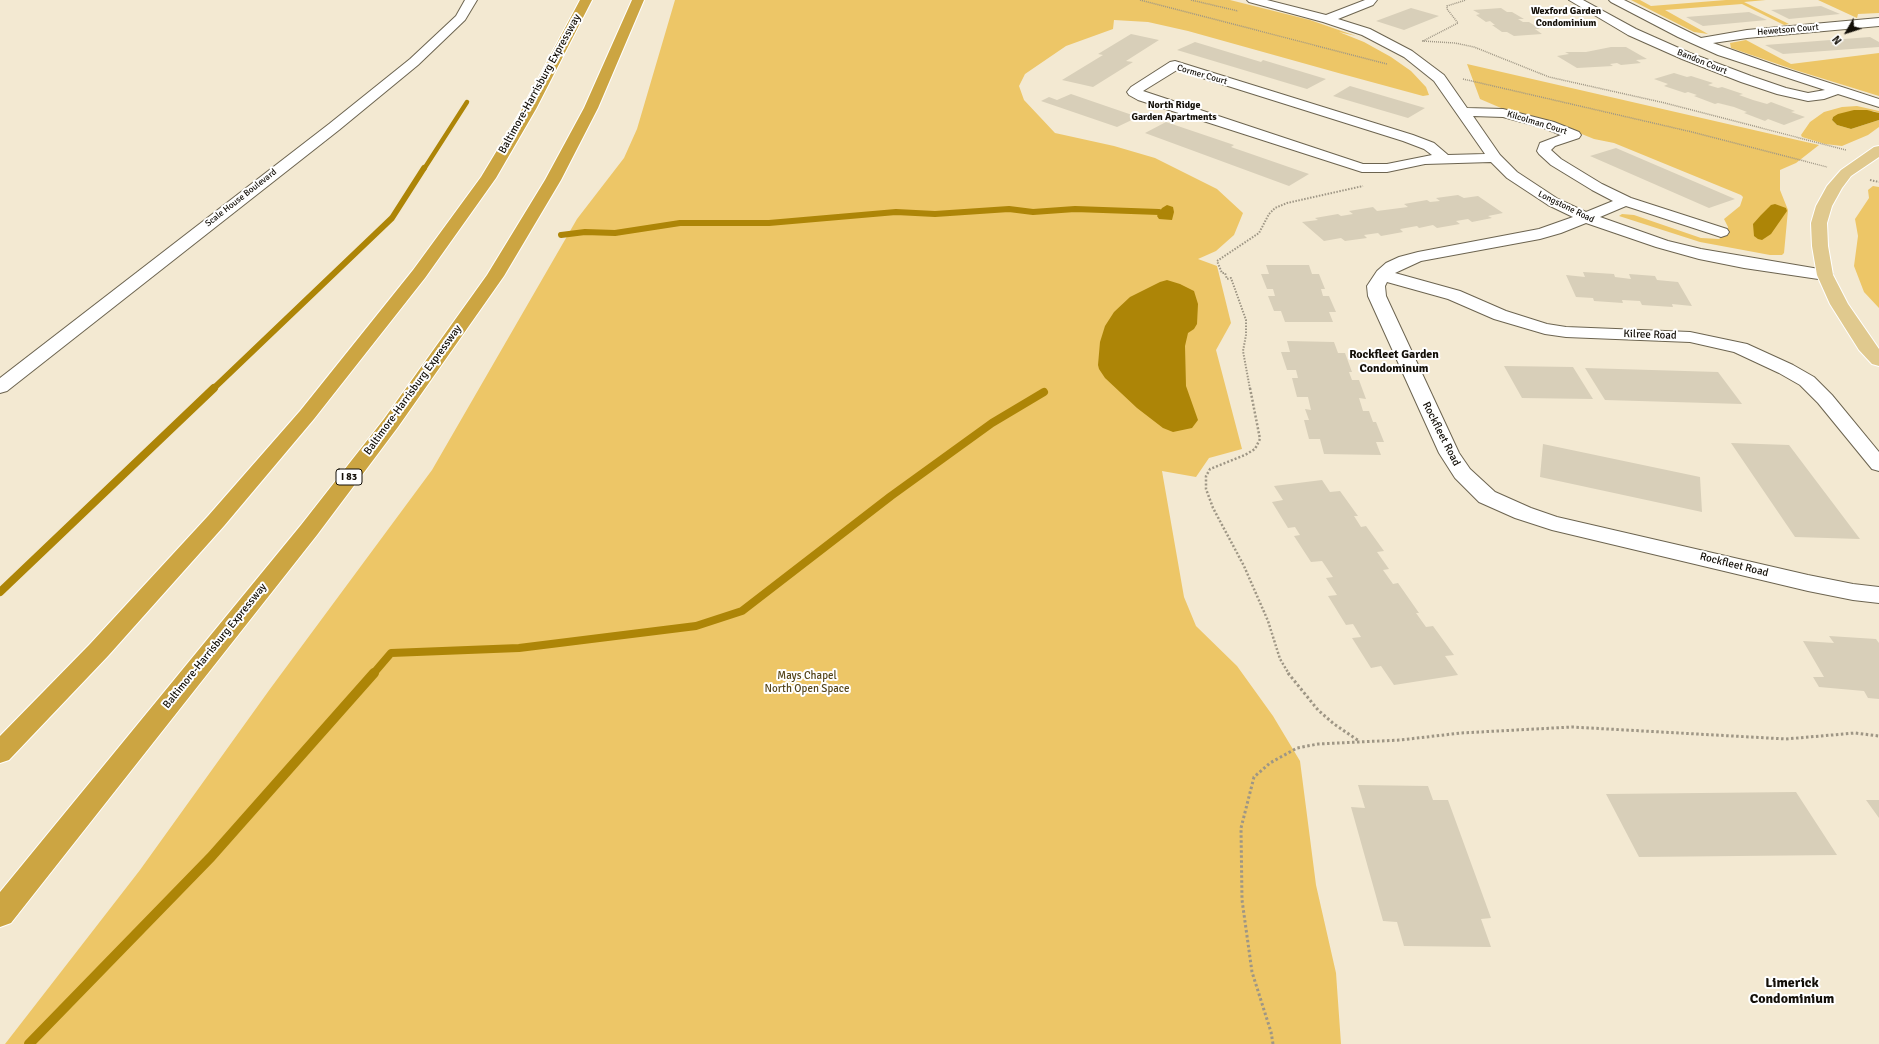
<!DOCTYPE html>
<style>
body{margin:0}
#map{position:relative;width:1879px;height:1044px;overflow:hidden;background:#f3e9d2;font-family:Signika,sans-serif}
canvas{display:block}
.north{position:absolute;left:1827px;top:12px;width:40px;height:40px;-webkit-text-stroke:3px #fff;paint-order:stroke;rotate:231deg;font-size:11px;font-weight:700;line-height:16px;text-align:center;color:#130f08}
.north::after{content:'';display:block;margin:auto;width:14px;height:18px;background:#130f08;clip-path:polygon(50% 0,100% 100%,50% 72%,0 100%)}
</style>
<div id="map">
<canvas width="1879" height="1044"></canvas>
<div class="north">N</div>
</div>
<script>
const context = document.querySelector('canvas').getContext('2d');
context.lineJoin = 'round';
function paint(path, color) { context.fillStyle = color; context.fill(path, 'evenodd'); }
const shape = rows => new Path2D(rows.map(r => 'M' + r).join(''));
function stroke(path, color, width, dash) { context.strokeStyle = color; context.lineWidth = width; context.lineCap = dash ? 'butt' : 'round'; context.setLineDash(dash || []); context.stroke(path); }
function drawText(font, color, halo, rows, align = 'center') {
  context.font = font + ' Signika,sans-serif'; context.lineWidth = 4; context.setLineDash([]); context.textBaseline = 'middle'; context.strokeStyle = halo; context.fillStyle = color; for (const [text, x, y, turn = 0] of rows) {
    context.save(); context.translate(x, y); context.rotate((+turn || 0) * Math.PI / 180); context.textAlign = isNaN(turn) ? turn : align; if (halo) context.strokeText(text, 0, 0); context.fillText(text, 0, 0); context.restore();
  }
}
const green = shape([
 [675,0,1230,0,1310,20,1356,36,1339,32,1364,42,1391,57,1411,71,1426,87,1429,95,1423,96,1342,74,1188,31,1148,22,1114,20,1113,29,1066,46,1025,74,1019,86,1024,100,1055,133,1114,146,1155,158,1217,189,1243,213,1234,235,1216,251,1198,259,1217,266,1231,323,1216,350,1242,449,1209,458,1196,477,1162,471,1184,597,1196,626,1237,666,1273,716,1300,761,1316,885,1336,973,1341,1044,5,1044,140,870,270,689,432,470,577,219,624,158,637,129],
 [1631,0,1640,0,1651,6,1726,0,1766,0,1744,2,1789,24,1784,25,1742,4,1665,10,1708,34,1694,32],
 [1818,0,1879,0,1879,13,1858,14,1857,18],
 [1746,40,1791,64,1879,53,1879,96,1795,70,1731,48,1730,43],
 [1467,64,1819,145,1796,163,1780,170,1780,190,1788,210,1784,253,1782,255,1770,255,1700,242,1619,216,1622,214,1634,215,1701,238,1719,239,1728,232,1728,227,1724,219,1740,206,1743,197,1741,195,1614,143,1594,139,1547,120,1501,108,1480,99],
 [1857,106,1879,111,1879,113,1873,111,1833,117,1832,120,1837,125,1851,129,1879,120,1879,127,1868,135,1842,146,1825,144,1802,137,1801,135,1810,122,1824,112,1842,107],
 [1873,186,1879,187,1879,308,1864,292,1854,266,1858,236,1855,219,1869,198,1868,190]
]);
const water = shape([
 [1854,110,1867,110,1879,113,1879,120,1851,129,1837,125,1832,120,1833,117,1838,114],
 [1775,204,1786,208,1787,211,1771,234,1762,240,1758,239,1754,236,1753,224,1761,215,1771,205],
 [1167,205,1173,207,1174,212,1172,220,1159,219,1157,216,1162,208],
 [1167,280,1180,284,1194,291,1198,304,1197,324,1194,329,1188,333,1185,346,1186,386,1198,420,1192,428,1173,432,1163,428,1137,408,1105,378,1099,369,1098,365,1100,342,1105,326,1114,312,1130,297,1160,282]
]);
const streamFar3 = shape([
 [424,169,467,102]
]);
const streamFar2 = shape([
 [561,235,585,232,615,233,680,223,769,223,896,212,935,214,1009,209,1033,212,1075,209,1159,212],
 [213,389,392,218,424,168]
]);
const streamFar1 = shape([
 [0,592,214,388],
 [373,674,391,653,519,648,696,626,742,611,891,496,992,423,1044,392]
]);
const stream = shape([
 [29,1044,211,857,374,673]
]);
const building = shape([
 [1821,6,1840,14,1789,19,1771,10],
 [1411,8,1439,16,1404,30,1376,21],
 [1501,8,1507,12,1512,12,1524,19,1518,19,1523,22,1529,22,1540,29,1535,29,1542,34,1514,36,1507,32,1502,32,1492,25,1495,25,1490,21,1486,22,1476,15,1480,14,1473,10],
 [1749,12,1767,20,1703,26,1686,17],
 [1131,34,1159,40,1126,61,1133,62,1093,87,1062,80,1103,55,1098,54],
 [1870,37,1879,42,1879,47,1783,54,1765,45],
 [1195,42,1261,62,1263,60,1326,79,1307,89,1177,50],
 [1611,47,1626,47,1647,59,1636,60,1641,63,1621,65,1617,63,1610,64,1613,66,1577,68,1557,56,1569,54,1565,52,1586,52],
 [1674,73,1687,77,1691,76,1713,83,1708,85,1718,88,1722,87,1743,94,1739,95,1753,100,1767,104,1771,102,1795,111,1791,112,1805,117,1784,125,1768,119,1765,121,1744,113,1747,112,1734,107,1718,103,1715,104,1694,96,1697,95,1688,92,1685,93,1664,86,1668,84,1654,79],
 [1350,86,1425,108,1408,118,1333,96],
 [1071,94,1138,117,1117,127,1041,101,1049,97,1057,100],
 [1166,122,1234,145,1231,147,1309,174,1289,186,1145,133],
 [1616,148,1735,199,1709,208,1590,156],
 [1458,195,1464,198,1478,196,1503,213,1488,216,1492,218,1472,222,1468,219,1456,221,1460,224,1437,228,1433,225,1419,228,1417,226,1400,229,1403,232,1381,236,1378,233,1364,235,1367,238,1345,241,1341,238,1324,241,1302,222,1318,220,1315,218,1338,214,1341,216,1353,214,1349,211,1373,207,1377,211,1408,207,1404,204,1427,200,1430,202,1440,201,1436,198],
 [1266,265,1309,265,1312,274,1319,274,1325,289,1321,289,1323,296,1329,296,1336,312,1329,312,1333,322,1285,322,1281,311,1274,311,1268,296,1275,296,1273,289,1267,289,1261,274,1269,274],
 [1583,272,1614,274,1615,277,1631,279,1629,274,1655,276,1657,280,1678,282,1692,306,1672,304,1673,307,1642,305,1640,301,1622,300,1623,303,1594,301,1593,298,1576,297,1566,275,1585,277],
 [1287,341,1334,342,1338,353,1345,353,1352,372,1349,372,1352,380,1359,380,1366,399,1359,398,1363,411,1369,411,1373,422,1376,422,1384,442,1376,442,1381,455,1324,454,1320,439,1309,439,1304,420,1309,420,1305,409,1311,410,1308,397,1297,397,1292,378,1298,378,1296,370,1287,370,1281,352,1290,352],
 [1504,366,1573,367,1593,399,1522,398],
 [1585,368,1718,372,1742,404,1605,400],
 [1731,443,1789,445,1860,539,1795,537],
 [1543,444,1700,477,1702,512,1540,477],
 [1322,480,1330,492,1340,491,1358,516,1354,516,1361,527,1366,526,1384,551,1377,552,1389,569,1383,570,1393,584,1398,583,1419,613,1416,613,1426,627,1433,626,1454,655,1445,656,1458,675,1394,685,1381,666,1371,668,1352,638,1361,637,1353,624,1346,625,1328,596,1337,595,1326,578,1333,577,1322,561,1311,562,1294,536,1300,535,1295,527,1288,528,1272,502,1283,500,1274,486],
 [1829,636,1876,639,1879,643,1879,699,1868,698,1864,691,1819,687,1813,677,1824,677,1803,641,1834,643],
 [1358,785,1428,786,1433,800,1448,800,1491,918,1481,919,1491,947,1404,946,1397,922,1383,921,1351,807,1365,808],
 [1796,792,1837,855,1639,857,1606,794],
 [1866,800,1879,800,1879,818]
]);
const pathFar3 = shape([
 [1140,0,1387,64],
 [1191,0,1238,11],
 [1422,41,1455,43,1474,47,1549,77,1665,103,1846,150],
 [1423,41,1458,23,1447,9,1447,6,1466,0],
 [1463,79,1692,132,1827,167]
]);
const pathFar2 = shape([
 [1870,180,1879,182],
 [1250,389,1243,351,1246,335,1246,320,1231,278,1227,279,1225,273,1222,273,1217,261,1259,233,1269,214,1275,208,1287,203,1363,186]
]);
const pathFar1 = shape([
 [1250,388,1260,439,1255,449,1245,455,1210,469,1206,476,1206,489,1213,508,1244,566,1268,621,1280,659,1289,674]
]);
const path = shape([
 [1288,673,1318,710,1334,724,1359,741],
 [1273,1044,1271,1032,1252,972,1242,900,1241,828,1254,777,1270,763,1297,748,1318,744,1400,740,1461,733,1572,727,1786,739,1855,733,1879,736]
]);
const minor = shape([
 [465,0,477,0,465,20,418,65,339,130,7,391,0,393,0,378,329,124,410,59,456,16,465,0],
 [1247,0,1267,0,1326,15,1365,0,1377,0,1373,5,1338,19,1370,29,1412,51,1444,75,1467,108,1503,109,1554,122,1579,132,1581,135,1579,138,1555,146,1551,150,1561,159,1602,184,1631,198,1727,229,1729,232,1727,235,1721,237,1715,235,1626,206,1600,217,1668,241,1701,249,1831,271,1833,275,1831,279,1825,280,1744,268,1699,259,1656,247,1586,223,1561,233,1540,239,1421,261,1395,273,1460,291,1506,311,1547,324,1566,327,1690,332,1747,344,1793,365,1814,377,1832,395,1879,452,1879,471,1872,469,1818,403,1800,385,1779,373,1734,352,1690,342,1566,337,1545,334,1494,319,1448,299,1387,282,1385,286,1386,296,1459,453,1470,469,1495,492,1531,508,1557,517,1808,575,1853,584,1879,587,1879,603,1853,600,1808,591,1552,530,1515,518,1479,502,1455,478,1439,453,1368,296,1367,286,1377,271,1386,263,1399,257,1418,252,1539,229,1573,217,1548,205,1507,178,1491,162,1425,164,1387,172,1362,172,1138,100,1129,95,1127,92,1131,87,1170,62,1175,61,1413,135,1434,143,1448,155,1485,154,1434,81,1404,57,1362,35,1323,22,1249,2,1247,0],
 [1177,70,1403,141,1424,149,1432,155,1387,164,1363,164,1143,91,1177,70],
 [1473,116,1503,117,1544,128,1561,135,1540,143,1537,151,1539,154,1551,165,1592,190,1613,201,1586,212,1558,199,1517,172,1500,155,1473,116],
 [1569,0,1583,0,1636,29,1690,53,1751,76,1786,88,1808,93,1825,90,1718,55,1678,37,1611,2,1609,0,1624,0,1701,38,1747,30,1879,18,1879,26,1747,38,1713,43,1777,66,1879,99,1879,107,1838,94,1824,99,1808,101,1777,94,1741,82,1682,59,1628,35,1569,0]
]);
const major = shape([
 [1879,146,1879,157,1851,176,1842,188,1832,206,1827,223,1828,246,1833,275,1848,304,1879,349,1879,366,1872,364,1859,350,1830,304,1817,275,1812,246,1811,223,1816,206,1827,186,1841,170,1874,147,1879,146]
]);
const highway = shape([
 [580,0,592,0,536,109,496,178,425,278,314,419,224,526,108,656,9,760,0,763,0,736,90,644,208,516,300,411,413,270,481,177,522,109,580,0],
 [632,0,644,0,598,108,561,180,504,276,398,427,317,535,11,923,0,927,0,892,301,525,384,419,487,275,545,180,584,108,632,0]
]);
const farStreetnames = [
 ["Hewetson Court",1788,30,-5],
 ["Bandon Court",1702,62,22],
 ["Cormer Court",1202,75,16],
 ["Kilcolman Court",1537,123,17],
 ["Scale House Boulevard",241,198,-38],
 ["Longstone Road",1566,207,26]
];
const farNeighbourhoodnames = [
 ["Wexford Garden",1566,11],
 ["Condominium",1566,23],
 ["North Ridge",1174,105],
 ["Garden Apartments",1174,117]
];
const shields = [
 [349,477,26]
];
const shieldNames = [
 ["I 83",349,477]
];
const streetNames = [
 ["Baltimore-Harrisburg Expressway",540,84,-61],
 ["Kilree Road",1650,335,2],
 ["Baltimore-Harrisburg Expressway",413,390,-54],
 ["Rockfleet Road",1441,434,63],
 ["Rockfleet Road",1734,565,14],
 ["Baltimore-Harrisburg Expressway",215,646,-51]
];
const parkNames = [
 ["Mays Chapel",807,676],
 ["North Open Space",807,689]
];
const neighbourhoodNames = [
 ["Rockfleet Garden",1394,355],
 ["Condominum",1394,369]
];
const nearNeighbourhoodnames = [
 ["Limerick",1792,983],
 ["Condominium",1792,999]
];
paint(green, '#edc667');
paint(water, '#ad8507');
stroke(streamFar3, '#ad8507', 4.5);
stroke(streamFar2, '#ad8507', 6);
stroke(streamFar1, '#ad8507', 8);
stroke(stream, '#ad8507', 10);
paint(building, '#d8cfb9');
stroke(minor, '#6c6450', 2);
stroke(major, '#fff', 2);
stroke(highway, '#fff', 2);
stroke(pathFar3, '#9e9685', 1.5, [1, 1]);
stroke(pathFar2, '#9e9685', 2, [1.5, 1.5]);
stroke(pathFar1, '#9e9685', 2.5, [2, 2]);
stroke(path, '#9e9685', 3, [2.5, 2.5]);
paint(minor, '#fff');
paint(major, '#e0c98e');
paint(highway, '#cca542');
drawText('9px', '#130f08', '#fff', farStreetnames);
drawText('bold 10px', '#130f08', '#fff', farNeighbourhoodnames);
for (const [x, y, w] of shields) { const box = new Path2D(); box.roundRect(x - w / 2, y - 8, w, 16, 3); context.fillStyle = '#fff'; context.fill(box); stroke(box, '#130f08', 1); }
drawText('bold 10px', '#130f08', null, shieldNames);
drawText('11px', '#130f08', '#fff', streetNames);
drawText('11px', '#55451a', '#fff', parkNames);
drawText('bold 12px', '#130f08', '#fff', neighbourhoodNames);
drawText('bold 14px', '#130f08', '#fff', nearNeighbourhoodnames);
</script>
